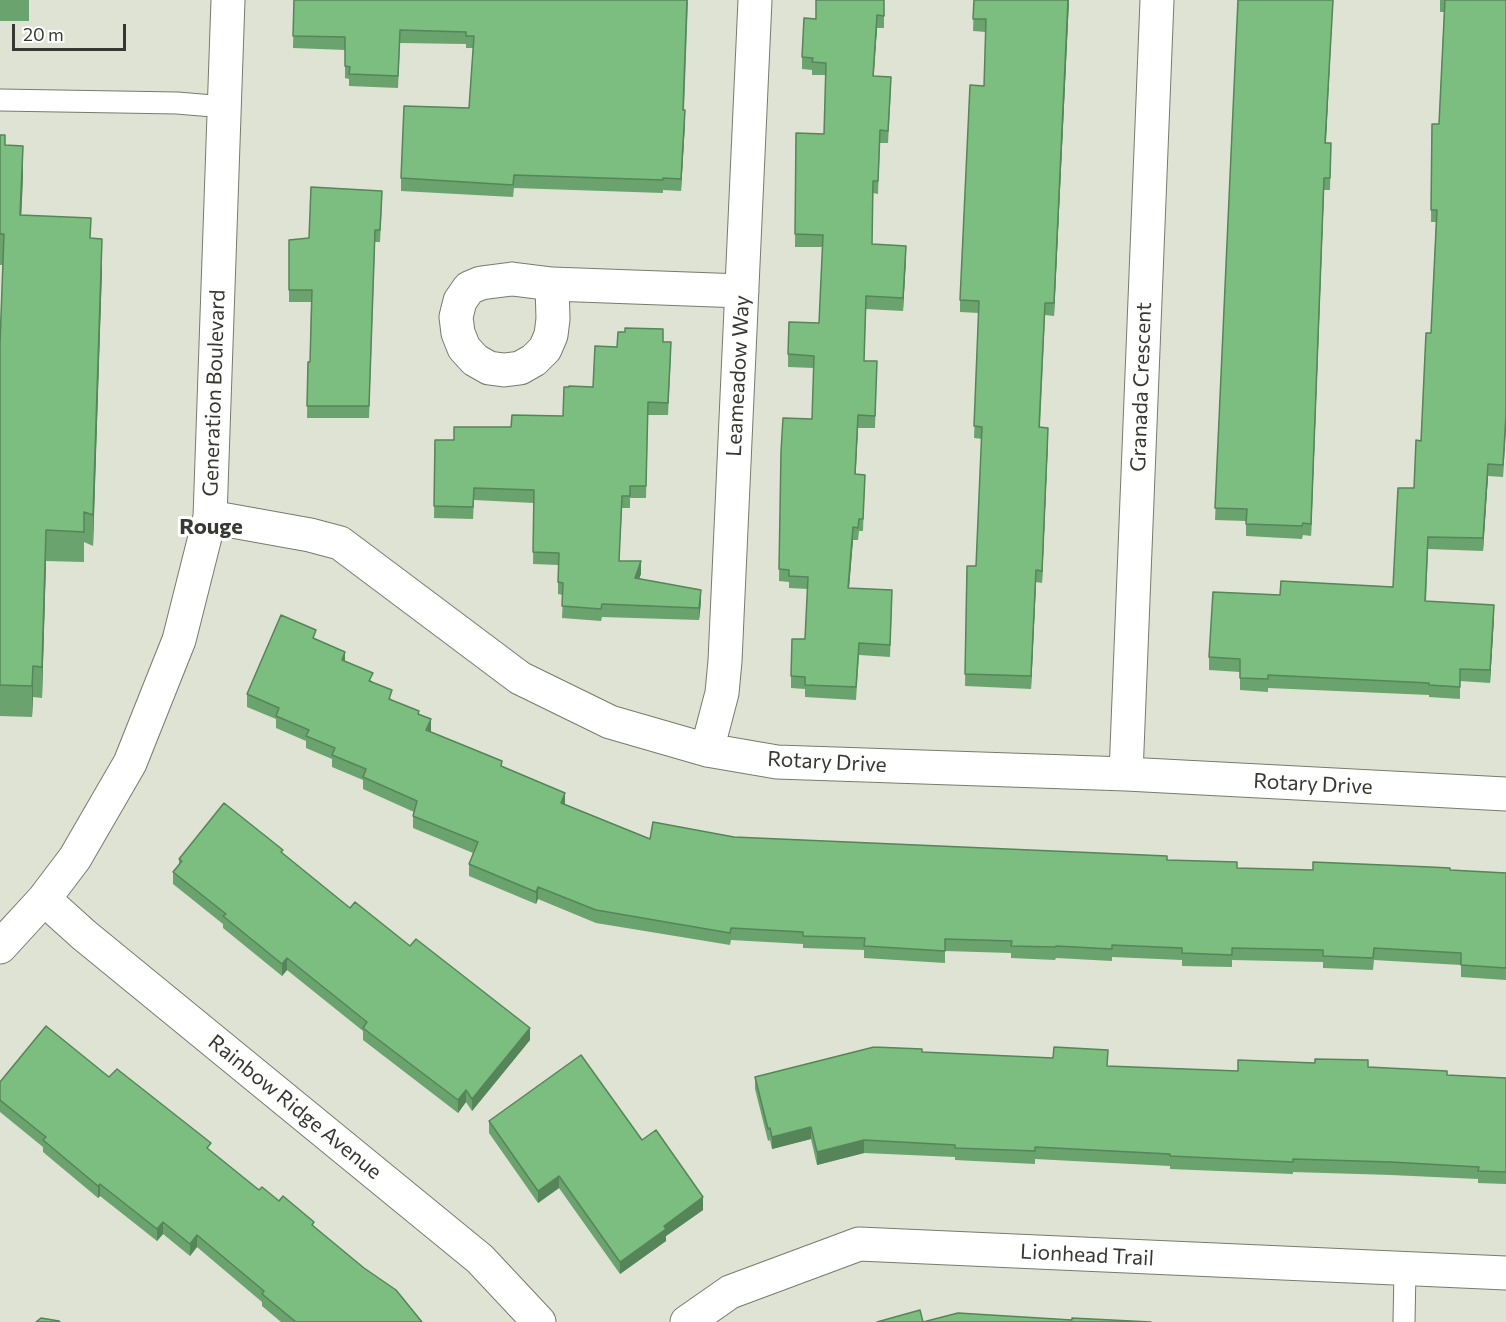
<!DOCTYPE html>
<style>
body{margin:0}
#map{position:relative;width:1506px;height:1322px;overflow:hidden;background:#dfe3d3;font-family:Commissioner,sans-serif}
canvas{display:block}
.scale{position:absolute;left:12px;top:24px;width:114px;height:27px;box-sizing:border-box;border:3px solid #363831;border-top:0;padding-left:8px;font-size:18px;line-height:21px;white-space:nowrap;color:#363831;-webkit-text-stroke:4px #fff;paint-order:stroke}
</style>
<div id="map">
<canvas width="1506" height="1322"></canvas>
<div class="scale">20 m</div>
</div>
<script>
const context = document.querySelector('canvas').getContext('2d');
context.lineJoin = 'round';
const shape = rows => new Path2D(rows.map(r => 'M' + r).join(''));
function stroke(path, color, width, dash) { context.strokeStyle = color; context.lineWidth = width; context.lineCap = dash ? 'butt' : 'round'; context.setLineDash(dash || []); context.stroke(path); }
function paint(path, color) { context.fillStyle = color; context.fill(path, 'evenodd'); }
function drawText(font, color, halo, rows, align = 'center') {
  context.font = font + ' Commissioner,sans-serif'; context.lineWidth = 6; context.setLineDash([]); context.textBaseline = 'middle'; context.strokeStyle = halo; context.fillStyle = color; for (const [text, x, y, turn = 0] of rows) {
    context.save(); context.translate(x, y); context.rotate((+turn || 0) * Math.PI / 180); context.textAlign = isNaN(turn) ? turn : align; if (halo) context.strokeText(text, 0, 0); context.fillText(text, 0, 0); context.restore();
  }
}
const lane = shape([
 [0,100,177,103,225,107],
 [1404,1322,1405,1270]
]);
const street = shape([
 [512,279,552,284,553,319,551,335,545,349,534,360,520,368,504,370,489,368,475,360,464,348,458,333,456,317,460,301,469,288,481,283,512,279],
 [552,284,742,291],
 [210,517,310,535,340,543,520,678,610,722,707,750,777,762,1126,774,1506,794],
 [707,750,722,693,725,661,755,0],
 [1126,774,1157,0],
 [44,899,84,935,480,1259,539,1322],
 [0,947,44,899,75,858,130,763,179,640,210,517,228,0],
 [687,1322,730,1292,859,1244,1506,1273]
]);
const wall = shape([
 [0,0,29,0,29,21,0,21],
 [294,0,688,0,684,110,685,122,681,191,663,190,663,193,514,188,513,197,401,191,401,178,469,108,473,48,466,48,466,44,400,43,398,88,349,86,349,79,345,78,345,50,293,48],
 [884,0,884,28,877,28,873,76,891,89,888,143,880,143,878,194,873,193,872,244,906,258,903,311,866,309,864,361,877,361,875,428,858,428,855,474,865,475,863,531,859,531,858,540,853,540,849,588,892,602,890,657,859,655,856,700,805,697,805,689,791,688,791,676,805,639,808,589,789,588,789,582,779,581,781,452,812,419,814,368,788,367,788,354,819,323,823,247,795,247,796,133,824,134,826,75,812,75,812,70,802,69,802,57,816,19],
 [974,0,1069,0,1054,316,1045,315,1040,427,1048,440,1042,583,1036,582,1031,689,965,686,967,566,976,566,982,439,974,438,979,313,960,312,960,300,984,86,986,32,973,31],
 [1238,0,1333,0,1326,143,1331,143,1330,190,1324,190,1311,536,1303,535,1302,539,1246,536,1246,521,1215,520],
 [1440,0,1506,0,1503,477,1488,476,1483,551,1428,549,1426,601,1494,617,1490,683,1460,681,1460,699,1429,697,1429,695,1268,688,1268,692,1240,690,1240,672,1209,670,1209,657,1280,595,1393,587,1414,488,1421,441,1431,333,1436,222,1431,222,1432,124,1439,124,1444,12,1440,12],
 [0,135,23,176,21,215,91,238,102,269,93,546,84,542,84,562,46,561,42,698,33,697,32,717,0,716,0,343,3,265,0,265],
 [382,203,380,242,375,242,369,418,307,418,308,362,310,362,311,302,289,302,289,240,309,238],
 [663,342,671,354,668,415,648,415,646,498,630,498,630,508,622,508,619,561,641,574,639,578,701,602,699,620,602,617,601,621,562,618,563,595,558,594,558,565,533,564,534,503,474,500,473,519,434,518,435,440,454,440,563,416,593,387,617,347],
 [316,639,373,682,392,700,419,714,431,732,502,767,565,804,650,839,734,837,1167,860,1237,868,1313,870,1450,870,1506,873,1506,980,1461,977,1461,965,1374,960,1373,970,1323,968,1323,962,1232,960,1232,967,1182,966,1182,960,1112,957,1112,961,1056,958,1055,960,1011,958,1011,953,945,951,945,963,864,958,864,950,803,948,803,944,731,940,730,945,596,923,538,899,536,904,469,876,469,864,473,853,413,828,413,816,414,812,363,789,363,780,332,767,332,759,306,748,306,741,276,728,276,719,247,707,247,694],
 [283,854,350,908,410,946,530,1040,472,1111,466,1102,458,1113,363,1040,363,1031,287,970,282,976,223,928,223,924,173,884,173,872,179,864,179,859],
 [922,1052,1108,1066,1238,1071,1368,1067,1447,1075,1506,1078,1506,1184,1478,1183,1478,1179,1391,1175,1293,1172,1293,1174,1170,1169,1170,1166,1035,1159,1035,1164,955,1160,955,1157,864,1153,817,1165,811,1139,772,1149,770,1140,768,1141,755,1089,755,1077],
 [109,1077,211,1151,259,1190,279,1201,314,1226,422,1322,281,1322,262,1306,262,1302,197,1247,190,1256,163,1234,157,1241,100,1196,98,1198,43,1152,43,1147,0,1112,0,1082],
 [489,1121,642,1140,703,1210,666,1236,666,1241,620,1274,559,1188,538,1203,489,1133]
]);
const shadedWall = shape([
 [1068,0,1069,0,1054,316,1054,303],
 [1333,0,1325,155,1325,143],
 [877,15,877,28,873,88,873,76],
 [685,110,685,122,681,191,681,179],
 [23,146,23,176,20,246,20,215],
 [1324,178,1324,190,1311,536,1311,524],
 [102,239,102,269,93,546,93,515],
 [906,246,906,258,903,311,903,298],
 [858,415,858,428,855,487,855,474],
 [1506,415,1506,428,1503,477,1503,465],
 [1048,428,1048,440,1042,583,1042,571],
 [1488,464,1488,476,1483,551,1483,538],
 [853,527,853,540,848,600,848,588],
 [46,530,46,561,42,698,42,667],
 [641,561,641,574,635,590,635,578],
 [1036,570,1036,582,1031,689,1031,676],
 [701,590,701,602,699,620,699,608],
 [1494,605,1494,617,1490,683,1490,670],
 [345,652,345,664,342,660],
 [33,666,33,697,32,717,32,686],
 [431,719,431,732,426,743,426,730],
 [565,793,565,805,561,803],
 [538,887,538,899,536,904,536,892],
 [287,958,287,970,282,976,282,964],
 [530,1028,530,1040,472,1111,472,1099],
 [466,1090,466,1102,458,1113,458,1100],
 [811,1127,811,1139,772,1149,772,1137],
 [864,1140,864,1153,817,1165,817,1152],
 [559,1176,559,1188,538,1203,538,1191],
 [100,1184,100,1196,98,1198,98,1186],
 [703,1197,703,1210,666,1236,666,1241,620,1274,620,1262,664,1226],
 [163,1222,163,1234,157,1241,157,1229],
 [197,1235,197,1247,190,1256,190,1244]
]);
const building = shape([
 [294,0,687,0,683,110,685,110,681,179,663,178,663,180,514,175,513,185,401,178,404,106,469,108,474,36,466,36,466,32,400,30,398,76,349,74,350,67,345,66,345,37,293,36,294,0],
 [816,0,884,0,884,16,877,15,873,76,891,77,888,131,880,130,878,181,873,181,872,244,906,246,903,298,866,296,864,361,877,361,875,416,858,415,855,474,865,475,863,519,859,519,858,528,853,527,848,588,892,590,890,645,859,643,856,687,805,685,805,677,791,676,792,639,805,639,808,577,789,576,789,570,779,569,781,452,783,418,812,419,814,356,788,354,789,322,819,323,823,235,795,234,796,133,824,134,826,63,812,62,813,58,802,57,804,18,816,19,816,0],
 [974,0,1068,0,1054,303,1045,303,1039,427,1048,428,1042,571,1036,570,1031,676,965,674,967,566,976,566,982,427,974,426,979,301,960,300,970,85,984,86,986,19,973,19,974,0],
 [1238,0,1333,0,1325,143,1331,143,1330,178,1324,178,1311,524,1303,523,1302,526,1246,524,1247,509,1215,508,1238,0],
 [1445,0,1506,0,1506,415,1503,465,1488,464,1483,538,1428,537,1425,601,1494,605,1490,670,1460,669,1460,687,1429,685,1429,683,1268,675,1268,679,1240,678,1240,659,1209,657,1213,592,1280,595,1281,581,1393,587,1398,488,1414,488,1416,440,1421,441,1426,333,1431,333,1437,210,1431,210,1432,124,1439,124,1445,0],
 [0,135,5,135,5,145,23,146,20,215,91,218,90,238,102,239,93,515,84,512,84,532,46,530,42,667,33,666,32,686,0,685,0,343,4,234,0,234,0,135],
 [311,187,382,191,380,230,375,230,369,406,307,406,308,362,310,362,312,290,289,290,289,240,309,238,311,187],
 [625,328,663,329,663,342,671,342,668,403,648,402,646,486,630,486,630,496,622,496,619,561,641,561,635,578,701,590,699,608,602,604,601,609,562,606,563,583,558,582,559,553,533,552,534,490,474,488,473,507,434,506,435,440,454,440,454,427,511,427,512,415,563,416,564,387,569,387,569,386,593,387,595,346,617,347,618,332,625,332,625,328],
 [281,615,316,630,313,638,345,652,342,660,373,673,369,681,392,690,389,699,419,711,418,714,431,719,426,730,502,761,501,766,565,793,561,803,650,839,653,822,734,837,1167,856,1167,860,1237,862,1237,868,1313,870,1313,862,1430,867,1450,868,1450,870,1506,873,1506,968,1461,965,1461,953,1374,948,1373,958,1323,956,1323,950,1232,948,1232,955,1182,953,1182,948,1112,945,1112,949,1056,946,1055,947,1011,946,1012,941,945,939,945,951,864,946,865,938,803,936,803,932,731,928,730,933,596,910,538,887,536,892,469,864,478,842,413,816,417,801,363,777,366,769,332,755,335,748,306,736,309,730,276,716,279,708,247,694,281,615],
 [224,803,283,850,281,852,350,908,355,902,410,946,416,939,530,1028,472,1099,466,1090,458,1100,363,1028,367,1022,287,958,282,964,223,916,226,914,173,872,182,861,179,859,224,803],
 [46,1026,109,1077,117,1069,211,1143,207,1148,259,1190,262,1187,279,1201,283,1196,314,1222,312,1225,364,1268,396,1290,422,1322,296,1322,262,1294,264,1291,197,1235,190,1244,163,1222,157,1229,100,1184,98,1186,43,1140,46,1137,0,1100,0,1082,46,1026],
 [874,1047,922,1049,922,1052,1053,1058,1054,1047,1108,1050,1107,1066,1238,1071,1238,1060,1315,1063,1315,1059,1368,1060,1368,1067,1447,1071,1447,1075,1506,1078,1506,1172,1478,1171,1479,1167,1391,1162,1293,1159,1293,1162,1170,1156,1170,1154,1035,1147,1035,1151,955,1148,955,1145,864,1140,817,1152,811,1127,772,1137,770,1128,768,1129,755,1077,874,1047],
 [581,1055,642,1140,656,1130,703,1197,664,1226,666,1229,620,1262,559,1176,538,1191,489,1121,581,1055],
 [920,1310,923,1322,958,1313,1072,1320,1072,1318,1151,1322,877,1322,920,1310],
 [41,1318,59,1321,60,1322,36,1322,41,1318]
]);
const streetNames = [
 ["Leameadow Way",738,376,-87],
 ["Granada Crescent",1141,387,-88],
 ["Generation Boulevard",214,393,-88],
 ["Rotary Drive",827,762,3],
 ["Rotary Drive",1313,784,3],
 ["Rainbow Ridge Avenue",295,1107,39],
 ["Lionhead Trail",1087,1255,3]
];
const neighbourhoodNames = [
 ["Rouge",211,527]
];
stroke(lane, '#777b6c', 23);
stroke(street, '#777b6c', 35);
stroke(lane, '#fff', 21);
stroke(street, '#fff', 33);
paint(wall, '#6aa36d');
paint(shadedWall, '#568559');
paint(building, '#7bbe7f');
stroke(building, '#568559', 1.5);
drawText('21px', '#363831', '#fff', streetNames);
drawText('bold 22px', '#363831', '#fff', neighbourhoodNames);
</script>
